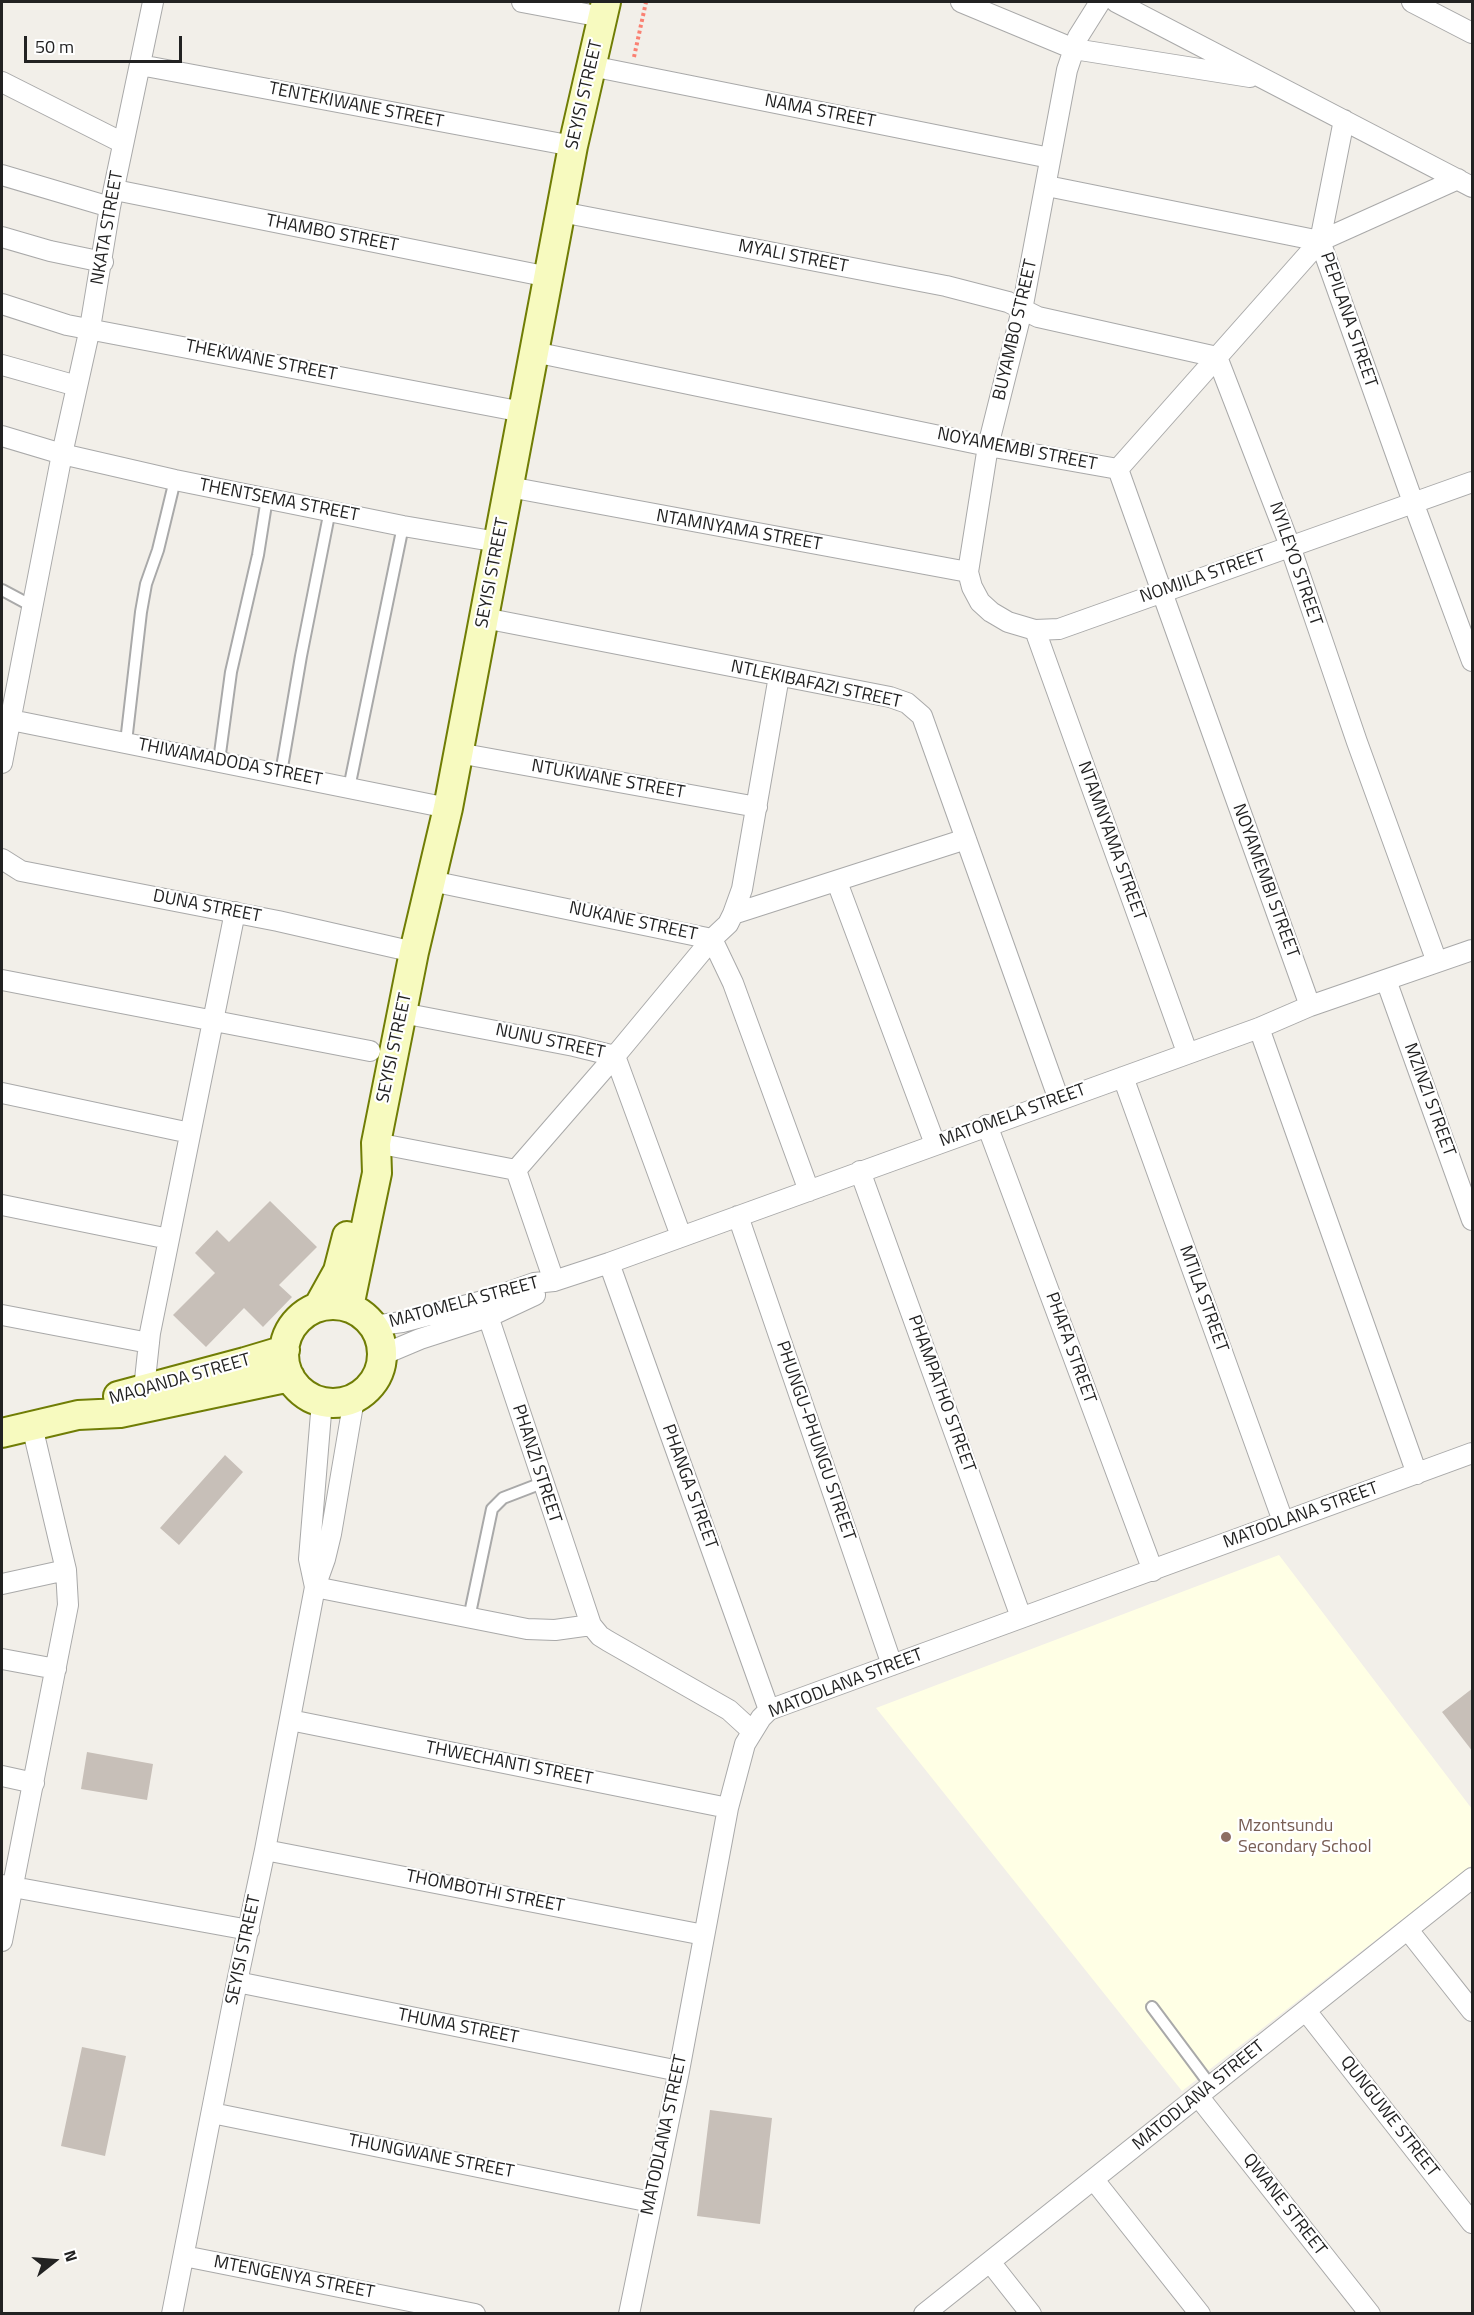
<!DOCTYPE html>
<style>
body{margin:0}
#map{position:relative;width:1474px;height:2315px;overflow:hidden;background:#f2efe9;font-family:"Titillium Web",sans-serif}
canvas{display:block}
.frame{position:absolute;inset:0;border:3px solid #222;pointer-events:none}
.north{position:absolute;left:24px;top:2231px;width:60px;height:60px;-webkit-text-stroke:4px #fff;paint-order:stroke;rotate:73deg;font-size:16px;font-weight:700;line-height:24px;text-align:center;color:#222}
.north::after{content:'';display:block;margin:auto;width:21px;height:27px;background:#222;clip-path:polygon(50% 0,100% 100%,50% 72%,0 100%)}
.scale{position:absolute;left:24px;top:36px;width:158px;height:27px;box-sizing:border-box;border:3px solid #222;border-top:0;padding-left:8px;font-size:18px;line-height:21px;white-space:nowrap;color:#222;-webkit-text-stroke:4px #fff;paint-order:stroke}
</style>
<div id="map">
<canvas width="1474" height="2315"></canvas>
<div class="frame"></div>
<div class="north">N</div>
<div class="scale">50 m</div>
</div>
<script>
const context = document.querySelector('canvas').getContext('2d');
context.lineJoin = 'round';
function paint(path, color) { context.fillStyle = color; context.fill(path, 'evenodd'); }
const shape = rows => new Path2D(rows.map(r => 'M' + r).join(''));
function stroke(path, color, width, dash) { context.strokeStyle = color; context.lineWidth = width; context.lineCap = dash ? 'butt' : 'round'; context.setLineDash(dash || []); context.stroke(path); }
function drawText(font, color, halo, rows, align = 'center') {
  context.font = font + ' "Titillium Web",sans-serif'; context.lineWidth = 4.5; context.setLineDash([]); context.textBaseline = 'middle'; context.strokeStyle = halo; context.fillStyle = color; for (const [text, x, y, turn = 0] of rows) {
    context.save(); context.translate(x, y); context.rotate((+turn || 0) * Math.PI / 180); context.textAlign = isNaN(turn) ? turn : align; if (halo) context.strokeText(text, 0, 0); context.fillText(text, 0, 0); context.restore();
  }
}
const education = shape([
 [1279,1555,1472,1809,1472,1865,1182,2091,876,1708]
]);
const building = shape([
 [270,1201,317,1247,279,1285,292,1297,263,1327,244,1308,206,1347,173,1315,215,1273,195,1253,217,1230,229,1242],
 [225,1455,243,1472,179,1545,160,1528],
 [1473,1688,1473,1752,1442,1712],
 [87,1752,153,1764,147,1800,81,1789],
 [82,2047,126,2056,105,2156,61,2146],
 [710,2110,772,2118,760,2224,697,2216]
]);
const path = shape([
 [634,57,646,2]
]);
const lane = shape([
 [2,590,32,606],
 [126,742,141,612,146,584,158,550,175,480],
 [219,761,231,672,258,555,267,498],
 [281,773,301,656,330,510],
 [349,788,403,526],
 [469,1618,492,1509,503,1498,542,1483],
 [1152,2007,1211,2086]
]);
const street = shape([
 [522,2,602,17],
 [961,2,1074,49,1250,77],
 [1100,2,1078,37,1067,70,1022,310,988,446,968,572,972,587,980,602,991,612,1008,622,1035,630,1059,629,1472,482],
 [1116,2,1472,187],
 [1412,2,1472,33],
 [140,65,573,146],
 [591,66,1050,158],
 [2,82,123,143],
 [2,175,110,207],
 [1047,186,1320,241,1413,502,1472,661],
 [115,190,549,277],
 [561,212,946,286,1008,302,1038,317,1217,357,1290,546,1357,742,1437,962],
 [2,237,50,251,103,262],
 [1320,241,1344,120],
 [2,304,67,325,523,412],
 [534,352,988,446,1118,469],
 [2,365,77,386],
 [2,436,62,454,175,480,403,526,498,542],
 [1118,469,1310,1006],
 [1118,469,1320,241,1458,179],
 [509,487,968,572],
 [484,618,890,697,907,703,922,716,1059,1100],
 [1035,630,1187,1052],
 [11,720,448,808],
 [458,753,757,807],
 [2,763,62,454,90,328,110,207,153,2],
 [2,859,21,871,278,921,414,952],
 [431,881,712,939,733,983,809,1191],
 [837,882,935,1144],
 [733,914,966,839],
 [2,980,370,1051],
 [1386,980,1472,1220],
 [402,1013,574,1046,615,1056,681,1236],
 [1259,1028,1417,1474],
 [1123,1077,1283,1521],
 [2,1093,190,1133],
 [987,1125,1153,1571],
 [376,1143,516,1170],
 [516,1170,615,1056,712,939,728,924,733,914,742,889,779,676],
 [516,1170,554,1281],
 [860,1171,1021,1617],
 [2,1205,169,1239],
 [738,1216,892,1665],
 [609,1263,769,1710],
 [483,1301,591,1625,600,1636,608,1641,729,1710,752,1731],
 [2,1315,149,1343],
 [373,1326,402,1322,483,1301,534,1283,554,1281,609,1263,1259,1028,1310,1006,1472,950],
 [382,1355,420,1339,488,1317,535,1295],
 [144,1389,150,1333,235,912],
 [2,1584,66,1570],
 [315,1587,527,1629,555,1630,591,1625],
 [315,1587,309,1559,322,1401],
 [2,1659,56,1669],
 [290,1720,728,1808],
 [2,1776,34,1783],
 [265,1850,704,1935],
 [2,1885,249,1930],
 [1408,1930,1472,2011],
 [2,1941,68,1605,66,1570,32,1426],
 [237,1982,679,2071],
 [1306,2011,1472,2223],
 [1198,2096,1370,2314],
 [212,2113,651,2202],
 [1094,2180,1200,2314],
 [184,2256,475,2314],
 [990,2262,1031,2314],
 [172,2314,237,1982,265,1850,315,1587,325,1559,331,1534,354,1399],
 [629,2314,679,2071,728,1808,745,1744,761,1718,769,1710,1472,1453],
 [924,2314,1472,1878]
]);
const secondary = shape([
 '284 1354a49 49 0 1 1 98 0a49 49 0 1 1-98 0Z',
 [318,1307,338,1271,347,1236],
 [349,1307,377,1173,376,1143,414,952,448,808,573,146,606,2],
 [118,1396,245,1362,285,1350],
 [2,1433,78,1415,120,1413,290,1377]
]);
const markers = [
 [1226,1837,6,"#8d6e63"]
];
const streetNames = [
 ["SEYISI STREET",585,95,-77],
 ["TENTEKIWANE STREET",356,106,11],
 ["NAMA STREET",820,112,11],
 ["NKATA STREET",108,228,-80],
 ["THAMBO STREET",332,234,11],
 ["MYALI STREET",793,257,11],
 ["PEPILANA STREET",1348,320,71],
 ["BUYAMBO STREET",1016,330,-77],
 ["THEKWANE STREET",261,361,11],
 ["NOYAMEMBI STREET",1017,450,11],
 ["THENTSEMA STREET",279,501,11],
 ["NTAMNYAMA STREET",739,531,10],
 ["NYILEYO STREET",1295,564,71],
 ["SEYISI STREET",493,573,-79],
 ["NOMJILA STREET",1203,577,-19],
 ["NTLEKIBAFAZI STREET",816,685,12],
 ["THIWAMADODA STREET",230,763,11],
 ["NTUKWANE STREET",608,780,10],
 ["NTAMNYAMA STREET",1111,841,70],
 ["NOYAMEMBI STREET",1265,881,70],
 ["DUNA STREET",207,907,11],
 ["NUKANE STREET",633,922,12],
 ["NUNU STREET",550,1042,12],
 ["SEYISI STREET",395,1048,-78],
 ["MZINZI STREET",1429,1100,70],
 ["MATOMELA STREET",1013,1116,-20],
 ["MTILA STREET",1203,1299,70],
 ["MATOMELA STREET",464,1303,-15],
 ["PHAFA STREET",1070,1348,70],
 ["MAQANDA STREET",180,1380,-16],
 ["PHAMPATHO STREET",941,1394,70],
 ["PHUNGU-PHUNGU STREET",815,1441,71],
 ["PHANZI STREET",536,1464,72],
 ["PHANGA STREET",689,1487,70],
 ["MATODLANA STREET",1301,1516,-20],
 ["MATODLANA STREET",846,1684,-21],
 ["THWECHANTI STREET",509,1764,11],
 ["THOMBOTHI STREET",485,1892,11],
 ["SEYISI STREET",244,1950,-78],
 ["THUMA STREET",458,2027,11],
 ["MATODLANA STREET",1199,2096,-39],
 ["QUNGUWE STREET",1389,2117,52],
 ["MATODLANA STREET",665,2135,-78],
 ["THUNGWANE STREET",431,2157,11],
 ["QWANE STREET",1284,2205,52],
 ["MTENGENYA STREET",294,2278,11]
];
const educationNames = [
 ["Mzontsundu",1238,1827],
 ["Secondary School",1238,1848]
];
paint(education, '#ffffe5');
paint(building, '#c7bfb8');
stroke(lane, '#a9a9a9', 14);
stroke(street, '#a9a9a9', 22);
stroke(secondary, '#707d05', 32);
stroke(path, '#fa8072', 4, [3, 3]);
stroke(lane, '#fff', 10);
stroke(street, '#fff', 20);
stroke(secondary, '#f7fabf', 28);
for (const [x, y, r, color] of markers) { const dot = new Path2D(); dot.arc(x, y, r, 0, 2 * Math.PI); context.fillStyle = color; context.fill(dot); stroke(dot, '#fff', 2); }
drawText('18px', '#222', '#fff', streetNames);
drawText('18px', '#785e54', '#fff', educationNames, 'left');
</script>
